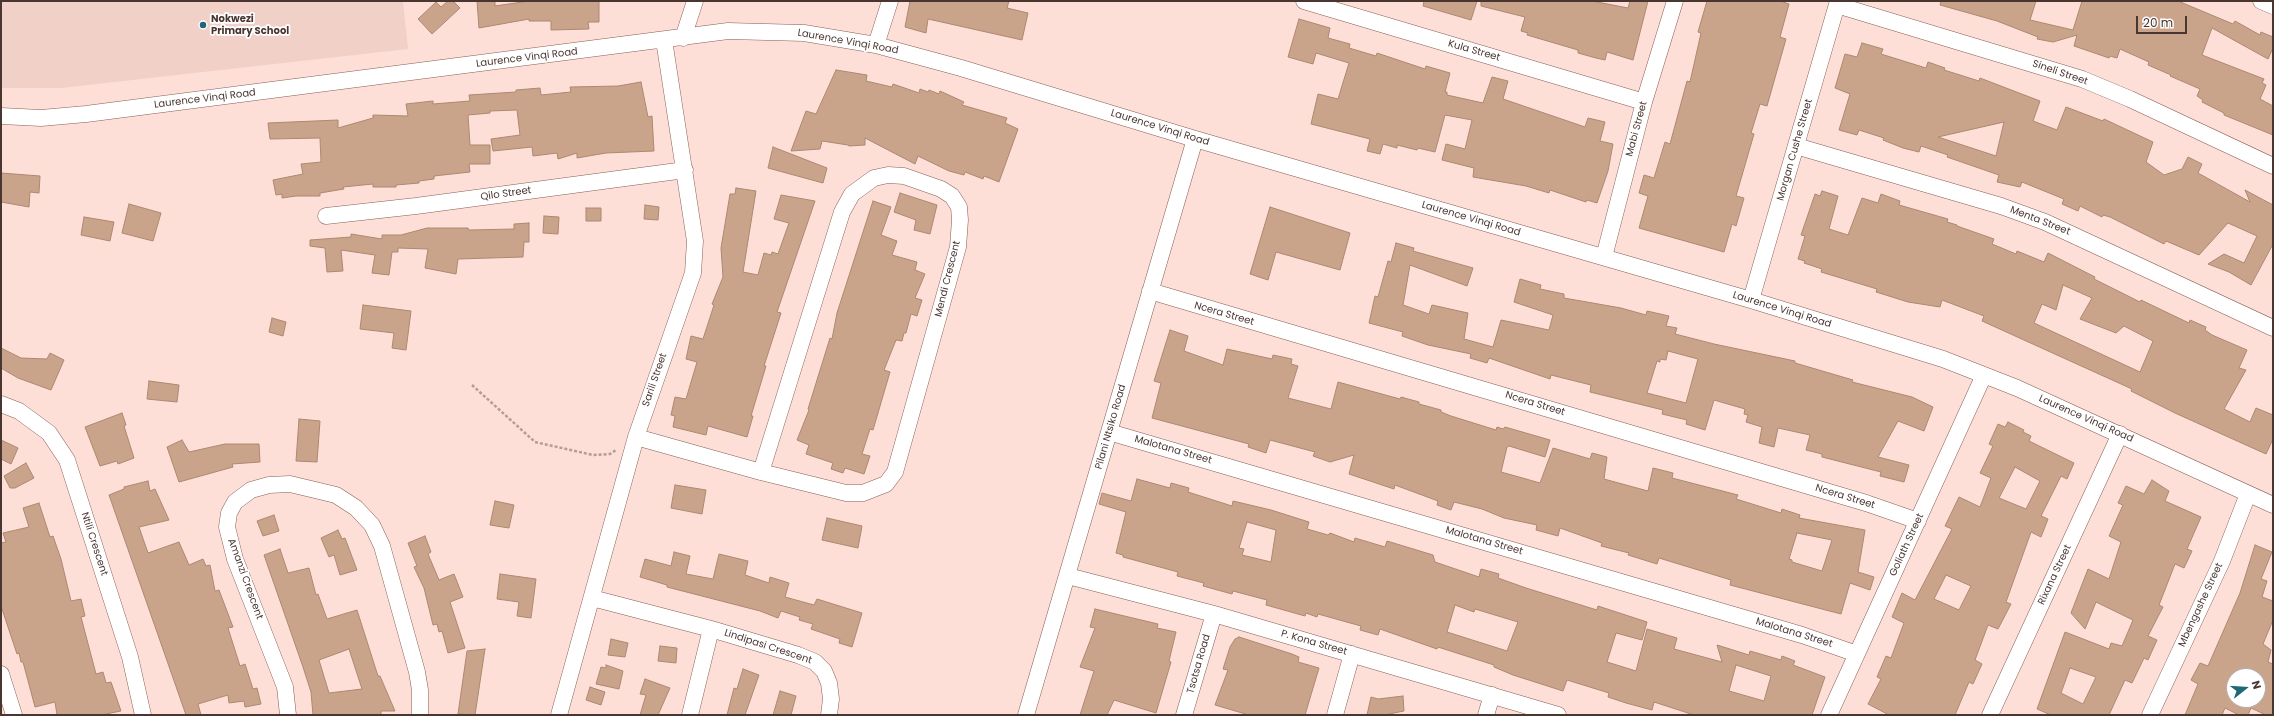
<!DOCTYPE html>
<style>
body{margin:0}
#map{position:relative;width:2274px;height:716px;overflow:hidden;background:#fddfd8;font-family:Poppins,sans-serif}
canvas{display:block}
.frame{position:absolute;inset:0;border:2px solid #493631;pointer-events:none}
.north{position:absolute;left:2226px;top:668px;width:40px;height:40px;box-sizing:border-box;background:#fff;border:1px solid #b6afad;border-radius:50%;rotate:73deg;font-size:11px;font-weight:700;line-height:16px;text-align:center;color:#493631}
.north::after{content:'';display:block;margin:auto;width:14px;height:18px;background:#216877;clip-path:polygon(50% 0,100% 100%,50% 72%,0 100%)}
.scale{position:absolute;left:2136px;top:16px;width:51px;height:18px;box-sizing:border-box;border:2px solid #493631;border-top:0;padding-left:5px;font-size:12px;line-height:14px;white-space:nowrap;color:#493631;-webkit-text-stroke:3px #fff;paint-order:stroke}
</style>
<div id="map">
<canvas width="2274" height="716"></canvas>
<div class="frame"></div>
<div class="north">N</div>
<div class="scale">20 m</div>
</div>
<script>
const context = document.querySelector('canvas').getContext('2d');
context.lineJoin = 'round';
function paint(path, color) { context.fillStyle = color; context.fill(path, 'evenodd'); }
const shape = rows => new Path2D(rows.map(r => 'M' + r).join(''));
function stroke(path, color, width, dash) { context.strokeStyle = color; context.lineWidth = width; context.lineCap = dash ? 'butt' : 'round'; context.setLineDash(dash || []); context.stroke(path); }
function drawText(font, color, halo, rows, align = 'center') {
  context.font = font + ' Poppins,sans-serif'; context.lineWidth = 3.5; context.setLineDash([]); context.textBaseline = 'middle'; context.strokeStyle = halo; context.fillStyle = color; for (const [text, x, y, turn = 0] of rows) {
    context.save(); context.translate(x, y); context.rotate((+turn || 0) * Math.PI / 180); context.textAlign = isNaN(turn) ? turn : align; if (halo) context.strokeText(text, 0, 0); context.fillText(text, 0, 0); context.restore();
  }
}
const built = shape([
 [1,1,403,1,408,49,61,88,1,88]
]);
const building = shape([
 [448,1,453,1,460,8,432,34,418,19,436,2,441,7,448,1],
 [477,1,495,1,495,6,529,1,599,1,599,22,588,22,589,29,551,30,551,21,529,21,529,19,479,28,477,1],
 [910,1,1009,1,1007,8,1028,13,1022,40,928,19,926,33,905,27,910,1],
 [1424,1,1477,1,1471,20,1423,6,1424,1],
 [1481,1,1592,1,1628,8,1630,1,1648,1,1633,60,1607,52,1605,60,1596,58,1578,53,1578,50,1527,35,1528,33,1521,31,1525,17,1481,6,1481,1],
 [1707,1,1780,1,1789,4,1780,37,1786,39,1767,106,1760,104,1751,133,1754,134,1736,196,1744,198,1736,226,1732,224,1724,252,1639,228,1648,196,1639,193,1644,175,1654,178,1665,142,1670,144,1687,81,1690,82,1701,33,1698,32,1707,1],
 [1941,1,2036,1,2030,20,2073,30,2082,1,2178,1,2233,24,2235,21,2260,35,2261,32,2273,37,2273,48,2268,59,2212,28,2202,55,2264,79,2262,83,2266,85,2260,99,2273,106,2273,135,2224,115,2224,113,2202,102,2203,100,2197,96,2200,89,2170,76,2171,75,2148,65,2149,62,2120,49,2117,58,2110,56,2109,58,2074,46,2077,35,2053,42,2037,39,2038,37,1997,21,1940,5,1941,1],
 [1299,19,1330,28,1328,38,1350,44,1349,48,1376,56,1377,53,1425,69,1426,66,1450,73,1445,92,1447,92,1447,95,1483,103,1492,77,1508,81,1503,99,1585,127,1588,118,1605,122,1600,141,1613,144,1608,171,1597,203,1587,200,1586,202,1550,190,1549,193,1526,186,1473,177,1474,168,1442,160,1446,144,1465,149,1472,120,1445,115,1435,152,1418,148,1417,150,1397,145,1397,148,1383,144,1380,154,1367,151,1370,139,1311,124,1318,94,1338,99,1349,63,1316,53,1313,64,1288,57,1299,19],
 [1862,43,1883,49,1881,54,1926,68,1928,62,1945,68,1944,70,1979,81,1980,78,2040,101,2033,121,2057,130,2066,107,2103,121,2104,119,2153,142,2146,162,2164,175,2182,169,2188,157,2202,164,2198,173,2250,202,2245,190,2273,205,2273,244,2251,285,2229,272,2208,264,2224,254,2244,263,2257,236,2228,223,2199,255,2166,241,2164,244,2110,217,2103,215,2102,217,2080,206,2078,211,2062,204,2064,199,2022,182,2020,187,1997,182,1999,175,1947,157,1948,155,1921,146,1919,152,1903,148,1883,140,1884,138,1859,130,1857,135,1839,130,1850,94,1835,88,1845,54,1857,57,1862,43],
 [2004,122,1996,156,1938,137,2004,122],
 [836,70,867,75,866,81,892,87,893,84,919,93,920,89,928,92,929,90,939,94,940,91,964,102,962,105,1007,118,1005,123,1018,129,999,182,984,176,983,179,965,172,964,175,949,171,918,156,915,164,865,138,865,145,849,146,848,145,822,141,820,149,791,151,806,111,816,114,836,70],
 [641,82,648,117,652,116,654,151,606,153,577,158,577,153,558,159,557,153,533,156,532,147,493,151,491,139,520,135,517,110,490,111,490,113,468,115,470,145,490,145,490,164,469,164,470,172,434,176,434,179,419,181,419,183,396,185,396,187,373,187,373,184,343,187,344,189,320,193,320,196,296,196,282,198,282,194,276,195,273,180,303,174,301,164,321,162,320,138,270,139,268,123,338,120,338,128,373,118,373,115,408,116,406,104,433,101,433,104,470,101,469,95,516,92,516,90,540,88,541,95,571,92,570,87,618,86,641,82],
 [773,147,827,168,823,183,768,168,773,147],
 [1,173,40,176,39,193,30,192,29,207,1,202,1,173],
 [736,188,756,191,743,272,758,275,764,253,771,255,772,252,778,254,789,223,774,219,781,195,815,201,777,312,781,313,764,366,766,366,751,416,753,416,747,437,708,426,706,435,673,427,675,416,671,415,675,397,686,399,697,362,686,359,691,336,703,339,714,305,712,304,723,277,721,248,730,194,735,194,736,188],
 [1822,191,1838,196,1829,229,1848,235,1862,198,1878,203,1881,194,1900,201,1899,205,1948,219,1947,222,1957,225,1957,226,1994,239,1992,244,2016,254,2017,251,2044,262,2048,253,2095,277,2094,279,2140,302,2141,300,2189,323,2190,320,2206,327,2205,330,2212,335,2247,350,2239,368,2246,370,2224,409,2250,422,2256,408,2273,415,2273,439,2266,454,2175,413,2131,391,2132,389,1982,321,1984,316,1942,300,1940,307,1908,302,1876,292,1877,289,1821,272,1822,269,1804,263,1805,261,1798,259,1805,236,1801,235,1815,194,1820,196,1822,191],
 [2063,285,2092,298,2080,319,2116,333,2124,326,2153,341,2140,372,2034,323,2042,304,2056,310,2063,285],
 [900,193,937,205,930,234,914,230,916,220,894,212,900,193],
 [873,201,891,207,881,235,897,241,892,255,917,262,915,270,925,274,915,298,922,300,917,316,911,314,906,333,904,333,902,341,896,340,884,370,890,372,873,430,870,429,862,454,870,456,864,474,845,468,843,473,831,469,833,463,806,454,809,445,797,440,809,410,808,409,830,338,832,339,837,313,873,201],
 [129,204,161,213,153,241,122,233,129,204],
 [645,205,659,207,658,220,644,219,645,205],
 [1270,207,1350,233,1340,270,1276,252,1268,280,1250,274,1270,207],
 [586,208,601,208,601,221,586,221,586,208],
 [544,216,559,217,558,234,543,233,544,216],
 [84,217,114,222,110,241,81,235,84,217],
 [529,223,529,242,524,242,523,257,458,259,456,274,425,268,428,249,398,248,398,252,392,252,389,275,372,273,375,255,341,250,343,271,327,272,325,248,310,246,310,240,351,237,351,234,382,239,382,235,401,235,427,228,468,228,469,230,514,229,514,224,529,223],
 [1396,243,1414,248,1413,251,1473,268,1467,286,1410,265,1403,305,1429,314,1432,305,1468,313,1464,339,1493,347,1501,320,1549,330,1553,315,1514,302,1520,279,1541,285,1540,289,1564,294,1564,298,1621,308,1646,315,1647,311,1669,316,1666,326,1677,328,1675,334,1714,344,1795,361,1795,363,1853,380,1852,382,1912,397,1933,407,1924,431,1898,421,1878,457,1909,465,1904,482,1880,476,1881,472,1822,457,1822,454,1806,450,1810,435,1778,428,1774,447,1759,443,1762,427,1746,422,1748,415,1744,414,1745,409,1714,400,1705,430,1686,424,1687,420,1662,414,1663,410,1590,392,1591,385,1551,375,1550,379,1489,358,1487,363,1470,358,1471,354,1428,345,1402,336,1403,332,1369,323,1375,296,1378,297,1388,261,1391,262,1396,243],
 [1668,351,1698,359,1686,403,1647,393,1657,361,1660,362,1660,359,1666,360,1668,351],
 [363,305,411,311,406,350,392,348,394,333,360,329,363,305],
 [272,318,286,322,283,336,269,332,272,318],
 [1170,330,1188,336,1184,351,1223,365,1227,349,1272,359,1273,355,1292,359,1291,364,1298,366,1288,398,1331,409,1338,382,1400,399,1401,397,1419,402,1419,404,1441,410,1441,412,1451,416,1496,430,1497,427,1503,429,1505,427,1550,440,1545,457,1509,446,1507,447,1501,472,1519,477,1540,483,1553,448,1590,459,1592,453,1607,457,1604,479,1648,491,1653,468,1673,473,1672,478,1738,495,1736,499,1781,513,1782,509,1800,515,1799,518,1865,530,1858,572,1874,577,1870,590,1850,583,1841,614,1730,585,1731,580,1659,558,1657,564,1628,555,1629,553,1601,546,1602,543,1560,528,1558,536,1536,530,1537,525,1504,518,1482,509,1454,502,1451,510,1437,505,1438,501,1395,485,1394,489,1349,474,1354,455,1330,462,1313,456,1315,452,1270,440,1266,453,1248,447,1249,444,1152,418,1161,383,1154,381,1170,330],
 [1797,533,1832,540,1822,571,1792,562,1792,560,1789,559,1797,533],
 [1,348,21,358,47,359,50,353,64,360,51,390,18,378,1,368,1,348],
 [149,381,179,385,177,402,147,399,149,381],
 [122,413,126,425,124,426,134,458,118,464,117,461,100,466,85,427,122,413],
 [299,419,320,421,317,462,296,461,299,419],
 [2008,422,2024,430,2023,432,2031,436,2029,441,2074,463,2067,479,2061,476,2041,516,2048,519,2041,537,2031,532,2006,602,2011,604,1998,629,1988,625,1975,660,1982,664,1973,684,1969,682,1955,715,1889,715,1868,704,1881,679,1877,677,1886,656,1891,658,1904,623,1892,617,1902,593,1915,600,1952,529,1945,526,1959,497,1980,507,1991,478,1980,473,1993,446,1989,444,1998,424,2005,427,2008,422],
 [2015,467,2040,481,2026,509,1999,498,2015,467],
 [1946,575,1971,586,1959,610,1934,599,1946,575],
 [1,440,18,448,11,464,1,459,1,440],
 [182,440,189,452,225,444,259,444,260,462,232,464,233,467,179,482,167,447,182,440],
 [26,463,34,478,15,488,10,488,4,476,26,463],
 [1137,479,1170,488,1171,483,1189,488,1188,492,1232,506,1233,501,1271,510,1309,522,1307,529,1328,535,1330,533,1354,542,1355,538,1385,547,1387,541,1433,555,1435,562,1479,577,1481,569,1499,574,1498,578,1526,588,1597,610,1598,606,1647,622,1642,640,1616,633,1607,662,1636,671,1647,629,1677,638,1674,649,1722,662,1717,645,1749,655,1750,651,1781,660,1782,656,1795,661,1793,665,1825,677,1812,715,1694,715,1654,702,1652,710,1626,703,1608,697,1609,693,1567,680,1563,691,1513,675,1494,667,1494,665,1438,647,1437,649,1380,629,1378,635,1360,630,1361,626,1318,614,1317,617,1306,613,1305,616,1266,605,1267,600,1233,591,1232,594,1203,586,1204,583,1177,576,1178,572,1123,557,1123,555,1116,553,1126,512,1099,504,1102,493,1131,501,1137,479],
 [1247,522,1276,530,1271,562,1242,555,1244,549,1239,548,1247,522],
 [1455,605,1474,612,1475,609,1518,622,1507,651,1447,632,1455,605],
 [1736,665,1771,676,1764,701,1729,691,1736,665],
 [2152,480,2169,491,2165,501,2201,517,2187,549,2192,551,2184,568,2175,564,2159,605,2163,607,2148,636,2157,640,2148,660,2144,658,2132,683,2125,680,2109,715,2051,715,2037,709,2065,632,2109,649,2111,643,2122,646,2133,620,2096,602,2085,629,2071,613,2088,569,2109,579,2121,542,2109,536,2123,505,2118,503,2126,486,2144,494,2152,480],
 [2070,668,2096,677,2083,704,2061,693,2070,668],
 [148,481,150,491,155,489,169,520,139,527,148,553,179,542,189,565,203,559,206,566,210,565,215,591,219,590,233,627,228,628,240,666,245,664,253,689,257,688,261,704,245,707,244,701,229,703,228,695,198,704,201,715,186,715,109,495,124,489,124,487,148,481],
 [675,485,706,490,702,514,671,508,675,485],
 [495,501,514,505,509,528,490,525,495,501],
 [39,503,50,537,53,536,61,559,71,601,81,599,85,616,81,617,96,674,103,672,106,683,111,682,121,711,101,715,57,715,55,702,35,707,23,662,21,662,19,653,17,654,1,606,1,543,6,542,3,533,29,527,23,508,39,503],
 [274,515,279,531,263,536,257,521,274,515],
 [827,518,862,526,858,548,822,540,827,518],
 [338,530,342,539,345,538,357,570,340,575,334,555,329,557,321,538,338,530],
 [425,536,431,552,428,554,439,580,454,574,463,597,450,602,465,648,448,653,442,631,439,632,437,624,433,625,424,588,414,567,417,566,408,543,425,536],
 [2255,545,2272,552,2261,579,2267,581,2262,597,2273,601,2273,620,2263,644,2271,650,2268,662,2273,664,2273,715,2266,715,2251,708,2248,715,2239,715,2225,708,2222,715,2185,715,2198,684,2191,680,2200,663,2208,666,2240,593,2255,545],
 [2234,676,2258,676,2258,700,2234,700,2234,676],
 [280,549,288,573,309,568,316,595,318,594,327,619,357,610,378,676,380,676,395,711,381,711,381,715,313,715,311,692,303,667,264,555,280,549],
 [349,649,362,689,329,693,319,660,349,649],
 [674,552,690,556,686,574,713,579,719,554,748,561,745,575,769,583,770,577,789,583,785,597,814,605,817,599,862,613,852,647,839,643,840,639,811,629,813,624,799,620,800,617,781,611,778,618,760,611,667,587,667,585,640,577,645,559,671,566,674,552],
 [500,574,536,579,531,618,517,616,519,602,497,599,500,574],
 [1095,609,1158,624,1157,628,1176,632,1169,661,1171,662,1156,713,1114,700,1107,715,1080,715,1094,671,1080,667,1095,628,1090,627,1095,609],
 [1239,637,1292,654,1299,657,1298,662,1319,668,1305,715,1249,715,1215,705,1228,670,1223,669,1230,647,1235,639,1239,637],
 [611,639,628,643,625,657,608,655,611,639],
 [660,646,677,648,676,663,658,661,660,646],
 [485,649,475,715,458,714,467,651,485,649],
 [606,665,623,671,619,689,596,684,601,667,606,668,606,665],
 [743,669,759,675,745,715,727,715,734,688,737,689,743,669],
 [645,679,670,688,658,715,640,715,646,695,640,694,645,679],
 [590,687,605,692,601,705,586,700,590,687],
 [780,691,796,696,791,715,773,715,780,691],
 [1403,696,1404,711,1384,715,1367,715,1371,697,1378,699,1403,696]
]);
const path = shape([
 [472,385,535,442,593,455,610,454,616,450]
]);
const minor = shape([
 [1304,1,1644,102],
 [2261,1,2273,6],
 [1837,5,2082,79,2130,99,2273,166],
 [683,38,695,1],
 [876,45,890,1],
 [1,116,41,118,86,114,728,31,804,33,876,45,961,68,1195,139,1751,300,1943,359,2017,388,2273,505],
 [1796,146,2001,206,2045,222,2273,328],
 [326,216,416,206,685,170],
 [1604,257,1644,102,1675,1],
 [1150,291,1866,503,1918,521],
 [1751,300,1838,1],
 [1,404,19,411,49,433,67,460,130,657,143,715],
 [1109,432,1802,635,1857,654],
 [636,437,761,472,846,493,863,493,886,484,895,472,958,247,960,220,959,207,952,196,941,189,904,176,888,175,874,178,852,194,842,212,761,472],
 [1068,576,1214,614,1558,715],
 [592,598,711,629,798,655,815,662,824,671,829,683,831,699,829,715],
 [1,674,14,715],
 [288,715,285,687,235,559,227,527,229,513,235,502,251,490,269,485,290,484,336,495,356,508,372,525,382,546,417,672,420,690,420,715],
 [559,715,636,437,693,273,695,241,664,40],
 [690,715,711,629],
 [1026,715,1195,139],
 [1184,715,1214,614],
 [1335,715,1352,654],
 [1486,715,1492,695],
 [1829,715,1984,375],
 [1990,715,2120,434],
 [2150,715,2222,561,2248,494]
]);
const markers = [
 [203,25,4,"#216877"]
];
const poiNames = [
 ["Nokwezi",211,19],
 ["Primary School",211,31]
];
const streetNames = [
 ["Laurence Vinqi Road",848,42,10],
 ["Kula Street",1474,51,16],
 ["Laurence Vinqi Road",527,58,-7],
 ["Sineli Street",2060,73,19],
 ["Laurence Vinqi Road",205,99,-7],
 ["Laurence Vinqi Road",1160,128,17],
 ["Mabi Street",1637,129,-75],
 ["Morgan Cushe Street",1795,150,-74],
 ["Qilo Street",506,194,-8],
 ["Laurence Vinqi Road",1471,219,16],
 ["Menta Street",2040,221,21],
 ["Mendi Crescent",948,279,-76],
 ["Laurence Vinqi Road",1782,310,17],
 ["Ncera Street",1224,314,16],
 ["Sarili Street",655,380,-71],
 ["Ncera Street",1535,404,17],
 ["Laurence Vinqi Road",2086,419,24],
 ["Pilani Ntsiko Road",1111,427,-74],
 ["Malotana Street",1173,450,16],
 ["Ncera Street",1845,497,17],
 ["Malotana Street",1484,541,16],
 ["Ntili Crescent",94,544,72],
 ["Goliath Street",1907,545,-65],
 ["Rixana Street",2055,575,-65],
 ["Amanzi Crescent",245,579,70],
 ["Mbengashe Street",2201,605,-65],
 ["Malotana Street",1794,633,17],
 ["P. Kona Street",1314,643,16],
 ["Lindipasi Crescent",768,647,18],
 ["Tsotsa Road",1199,664,-74]
];
paint(built, '#f1d0c8');
paint(building, '#caa38b');
stroke(building, '#ad8870', 1);
stroke(minor, '#885e55', 17);
stroke(path, '#b69c96', 2.5, [3, 2]);
stroke(minor, '#fff', 16);
for (const [x, y, r, color] of markers) { const dot = new Path2D(); dot.arc(x, y, r, 0, 2 * Math.PI); context.fillStyle = color; context.fill(dot); stroke(dot, '#fff', 1.5); }
drawText('bold 10px', '#493631', '#fff', poiNames, 'left');
drawText('10px', '#493631', '#fff', streetNames);
</script>
